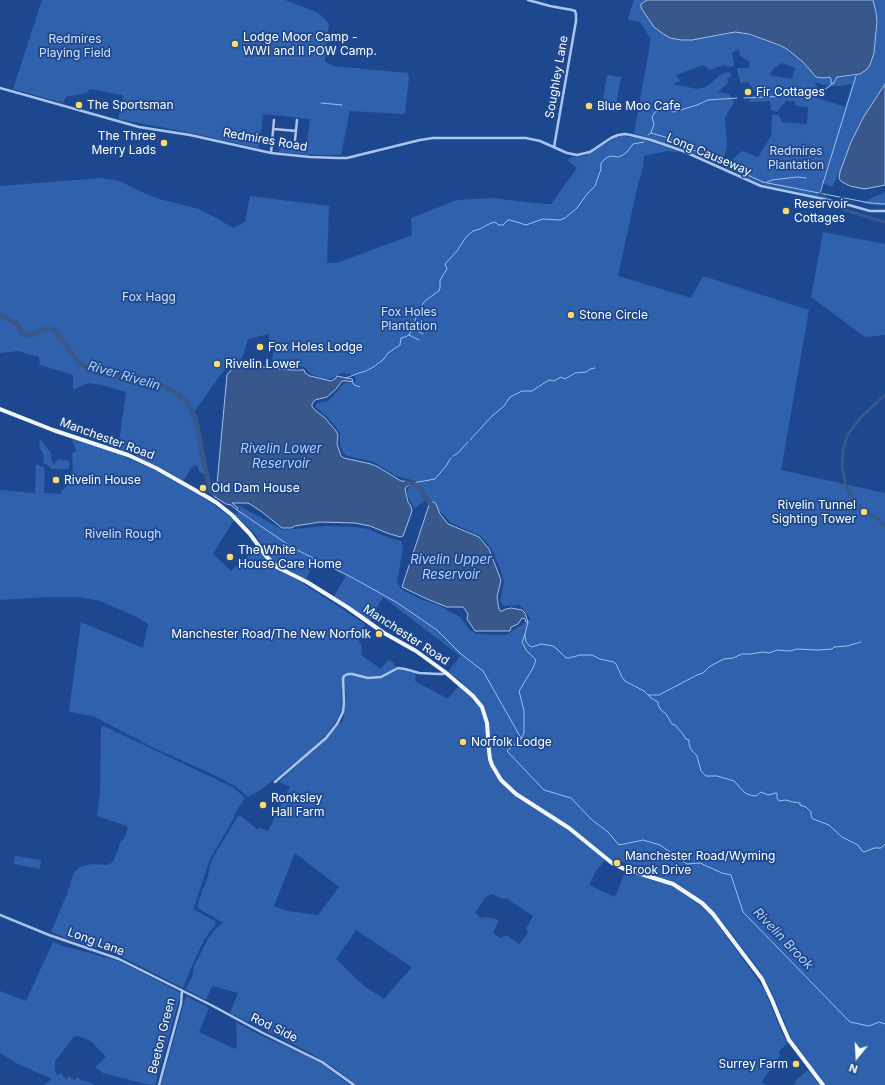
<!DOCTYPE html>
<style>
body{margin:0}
#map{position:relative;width:885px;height:1085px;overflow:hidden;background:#1d488f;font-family:Inter,sans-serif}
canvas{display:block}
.north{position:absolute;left:837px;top:1037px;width:40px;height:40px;-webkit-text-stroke:3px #1d488f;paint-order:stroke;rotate:198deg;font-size:11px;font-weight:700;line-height:16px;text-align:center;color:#fff}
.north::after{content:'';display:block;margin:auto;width:14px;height:18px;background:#fff;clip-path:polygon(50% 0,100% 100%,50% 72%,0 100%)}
</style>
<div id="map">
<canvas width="885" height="1085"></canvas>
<div class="north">N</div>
</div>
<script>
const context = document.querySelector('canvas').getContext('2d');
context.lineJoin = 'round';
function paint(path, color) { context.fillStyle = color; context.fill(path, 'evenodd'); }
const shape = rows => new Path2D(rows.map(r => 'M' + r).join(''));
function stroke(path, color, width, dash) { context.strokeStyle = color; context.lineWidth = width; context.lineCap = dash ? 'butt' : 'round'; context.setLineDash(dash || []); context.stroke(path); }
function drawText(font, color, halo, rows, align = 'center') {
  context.font = font + ' Inter,sans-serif'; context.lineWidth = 3.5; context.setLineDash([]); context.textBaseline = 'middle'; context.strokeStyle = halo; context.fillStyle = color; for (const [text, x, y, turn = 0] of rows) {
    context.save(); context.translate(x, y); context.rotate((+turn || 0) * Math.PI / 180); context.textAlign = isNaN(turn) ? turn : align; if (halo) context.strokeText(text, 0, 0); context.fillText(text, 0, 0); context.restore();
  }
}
const green = shape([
 [42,0,285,0,316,12,322,16,329,24,325,57,325,61,329,64,334,66,408,73,409,78,405,113,402,114,350,111,341,155,314,155,311,154,310,155,279,152,280,141,307,143,310,119,263,114,261,132,259,134,259,148,186,132,118,119,123,96,122,95,91,89,88,90,87,93,66,97,63,103,13,89],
 [634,0,647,0,641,4,649,20,657,30,670,38,681,40,698,39,735,32,741,32,762,39,787,49,803,62,816,77,824,78,830,77,831,79,836,77,856,76,866,70,870,65,874,53,877,21,876,12,873,0,885,0,885,84,851,142,840,172,832,187,822,183,818,196,761,184,725,167,723,165,733,159,742,151,758,157,771,136,772,115,779,115,782,122,807,124,808,107,796,106,795,101,786,101,777,112,771,110,770,101,748,102,756,93,748,82,741,84,737,70,737,68,748,68,750,62,739,55,740,51,737,50,732,53,734,65,730,67,723,65,710,70,703,65,676,75,680,81,673,84,697,89,706,87,720,75,729,72,732,76,727,78,728,83,718,92,729,94,734,103,728,112,725,118,727,145,725,155,721,164,718,164,690,152,634,133,651,39,640,22,629,20,628,18],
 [782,63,795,68,792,79,769,75,774,68],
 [814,82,828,86,841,86,852,84,845,107,815,97,817,86],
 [607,75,621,77,616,105,603,99],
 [621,136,635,137,683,153,667,151,644,156,643,167,638,184,618,276,691,298,703,276,809,310,781,470,885,493,885,1085,826,1085,792,1040,772,993,760,971,720,919,716,922,758,980,765,991,782,1033,788,1043,779,1051,780,1056,775,1061,776,1064,764,1077,762,1083,766,1085,356,1085,333,1067,307,1051,230,1013,238,993,212,986,206,1000,185,989,192,977,194,966,208,939,215,929,224,922,220,921,199,909,197,906,206,881,207,880,211,862,215,854,238,816,241,816,258,830,259,828,261,828,268,831,290,787,279,782,328,737,337,726,338,725,343,721,346,699,345,690,341,688,342,709,340,716,326,735,310,750,279,776,259,791,248,797,234,785,233,785,210,773,156,749,108,724,99,719,92,716,69,712,81,622,143,648,148,624,135,616,100,601,80,597,46,597,0,600,0,490,35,493,36,464,45,468,44,493,61,494,62,490,70,483,73,472,72,454,76,451,72,439,118,454,151,468,208,500,234,520,213,554,231,571,239,563,240,560,251,555,259,550,270,564,304,584,365,624,359,641,362,647,361,655,381,669,388,660,393,662,397,670,404,670,416,674,415,681,448,699,462,682,448,672,460,656,383,597,370,621,334,596,346,576,316,560,306,579,273,561,255,534,235,515,240,509,236,504,283,530,327,526,355,527,368,529,389,538,401,541,403,548,397,582,401,589,420,599,438,605,460,617,470,630,476,634,506,635,531,619,520,605,503,606,500,600,504,582,500,568,491,548,481,536,451,523,428,498,415,508,410,501,407,493,409,487,418,484,416,481,396,476,374,462,348,456,343,453,340,445,340,433,334,424,324,414,315,407,317,403,328,401,335,394,344,383,350,383,356,381,355,375,342,373,332,378,325,379,311,374,304,367,271,364,275,345,269,341,269,334,248,339,243,356,239,363,230,364,221,374,192,415,195,425,204,474,199,472,197,465,192,467,183,481,167,471,131,453,118,449,126,392,102,385,88,383,73,390,73,375,40,365,39,357,27,354,19,351,0,353,0,186,100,178,115,180,122,182,137,190,159,199,199,209,216,218,233,228,245,222,250,196,329,206,327,263,337,263,412,235,411,218,457,200,492,198,544,204,551,204,577,168,567,160,572,157,585,156,617,137],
 [295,853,339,887,318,915,287,911,274,906],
 [605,860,626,863,625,872,615,897,589,885,596,871],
 [492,894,503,899,506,898,533,916,526,929,528,933,519,944,506,935,501,938,493,933,499,920,487,917,481,918,475,913,485,898],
 [356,930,412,967,384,999,363,985,336,959],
 [885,192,885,205,879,206,861,203],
 [823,232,885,244,885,335,865,337,811,297],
 [40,440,42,441,51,453,51,459,54,465,58,459,69,461,69,469,52,469,48,465,43,463,44,456,39,446],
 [104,726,106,727,226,784,234,788,245,798,234,815,235,816,210,859,195,904,193,909,217,922,204,940,192,966,183,988,118,955,72,940,51,932,67,894,74,872,80,867,92,864,108,865,113,862,121,841,124,839,128,828,124,825,97,816,100,792,101,727],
 [15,856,41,860,40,869,14,864],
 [53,942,63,946,82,951,119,961,181,993,155,1085,145,1084,103,1073,95,1067,106,1057,91,1041,77,1036,74,1037,55,1061,55,1070,57,1075,58,1075,60,1073,66,1079,69,1076,74,1080,78,1077,81,1080,89,1082,94,1085,44,1085,52,1079,16,1063,0,1053,0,991,26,1001],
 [186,996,209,1008,199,1032,235,1049,237,1047,236,1022,262,1036,305,1055,322,1064,333,1072,350,1085,161,1085],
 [808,1070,820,1085,794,1085,797,1079]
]);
const water = shape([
 [647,0,873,0,876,12,877,21,874,53,870,65,866,70,860,74,837,77,833,84,831,83,831,79,830,77,824,78,816,77,803,62,787,49,779,45,749,34,735,32,692,40,681,40,670,38,662,33,654,27,641,8,641,4,647,0],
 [885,84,885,185,870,188,864,189,850,186,842,182,839,179,840,172,851,142,863,118,885,84],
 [237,366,263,367,291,370,304,370,305,373,310,376,331,381,336,378,337,376,352,379,353,380,351,382,348,381,342,381,336,389,327,397,315,400,312,404,312,407,315,410,325,418,336,431,338,435,337,444,341,456,344,458,371,464,378,467,401,481,413,482,414,484,407,486,405,489,408,502,411,506,412,511,403,536,400,537,387,533,370,526,355,523,320,522,295,526,291,528,282,528,262,512,250,504,247,503,232,503,238,508,237,510,231,505,226,504,215,497,213,494,214,491,221,493,223,491,218,487,217,484,227,375,230,371,237,366],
 [431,502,434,502,436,504,440,514,448,524,479,537,489,549,501,580,497,597,499,609,500,611,502,611,506,609,511,608,522,610,525,613,528,622,526,622,525,619,522,618,518,624,511,627,510,631,475,631,467,619,468,614,463,607,447,607,427,599,402,587,429,505,431,502]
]);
const stream = shape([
 [744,98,810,95,822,91,830,86,832,83],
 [321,103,342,105],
 [651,133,665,137,763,182,870,203,885,204],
 [648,135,651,133,654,124,652,117,655,112,660,110,665,110,674,112,697,105,708,100,737,98],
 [767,182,772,180,797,177,806,178],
 [820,193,856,76],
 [413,328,423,334],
 [409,335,419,340],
 [346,378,359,373,366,371,375,366,377,364,383,360,388,353,400,345,401,338,405,337,409,335,413,328,417,313,422,305,426,300,439,291,440,288,440,280,447,269,445,264,457,251,466,237,473,231,480,229,487,225,494,222,499,225,503,225,508,220,510,220,526,225,543,219,560,220,565,218,577,208,587,194,595,186,601,169,601,163,606,158,611,156,619,157,623,155,627,152,633,144,644,142],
 [352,381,354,385,360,387],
 [470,440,491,417,504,406,510,397,522,391,532,391,549,380,554,381,561,377,565,379,575,373,586,372,590,369,595,368],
 [453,456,458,453,468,442],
 [412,483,435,479,446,466,451,458],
 [237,510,293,548,353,578,396,602,437,630,461,654,483,671,521,738],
 [528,622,525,634,522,642,526,650,536,660,533,668,519,691,524,711,524,733,521,739,507,751,544,790,571,798,592,820,608,832,619,845,643,840,660,845,687,864,700,863,722,873,731,875,743,912,850,1022,869,1026,879,1022,885,1024],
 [525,635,526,642,530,646,532,647,541,644,553,646,557,649,566,658,569,658,580,655,592,655,600,659,614,662,616,664,622,677,625,681,644,691,651,698,658,702,658,705,661,710,666,714,672,724,675,725,682,733,686,739,689,740,689,744,690,746,690,748,697,756,701,771,706,776,717,776,734,781,745,793,750,795,756,796,761,792,768,795,776,793,777,793,777,798,779,801,786,800,793,802,800,803,800,805,806,807,811,812,811,816,813,819,829,825,842,837,858,845,862,851,864,852,874,848,881,848,885,844],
 [648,695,659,695,697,675,703,673,709,667,716,663,724,659,733,658,742,654,750,654,763,652,769,653,777,650,790,651,797,649,817,650,832,649,834,647,847,646,861,642]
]);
const canal = shape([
 [820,194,825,197],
 [836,204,844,210,885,222],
 [885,395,862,416,849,433,847,437,843,450,842,467,846,486,852,498,863,509,879,520,885,526]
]);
const river = shape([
 [0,315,16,323,22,333,30,335,45,329,54,330,61,338,78,362,91,370,106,375,129,378,163,386,176,393,184,399,191,409,196,420,206,473,211,491,214,493,220,495],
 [407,483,412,483,421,489,425,497,430,503]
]);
const minor = shape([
 [528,0,550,6,572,10,575,11,576,14,576,21,554,147],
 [0,88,139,127,190,135,271,153,310,157,338,158,347,158,420,140,433,138,526,138,540,141,567,153,577,155,590,152,611,138,618,135,625,134,631,135,651,140,683,151,761,186,838,202,870,211,885,211],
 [274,129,296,131],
 [295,140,297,120],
 [271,153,274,120],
 [275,782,326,738,337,724,343,712,344,703,343,679,344,676,348,674,352,674,368,678,381,677,398,668,405,669,419,673,439,674,443,674,445,673],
 [0,915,49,935,119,959,211,1005,263,1033,322,1062,354,1085],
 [159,1085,181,1004,182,991]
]);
const primary = shape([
 [0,409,53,430,128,455,141,461,156,468,209,498,217,503,232,515,250,534,266,556,277,567,307,582,347,607,384,633,416,651,445,672,473,696,482,707,487,723,489,751,490,759,492,765,501,780,516,794,569,828,612,863,622,868,673,884,702,903,713,914,762,979,772,1000,781,1022,789,1040,823,1085]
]);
const markers = [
 [235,44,4,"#fddb6a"],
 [748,92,4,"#fddb6a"],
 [79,105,4,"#fddb6a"],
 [589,106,4,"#fddb6a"],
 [164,143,4,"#fddb6a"],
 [786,211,4,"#fddb6a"],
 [571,315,4,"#fddb6a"],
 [260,347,4,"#fddb6a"],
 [217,364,4,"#fddb6a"],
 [56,480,4,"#fddb6a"],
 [203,488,4,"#fddb6a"],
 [864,512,4,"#fddb6a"],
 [230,557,4,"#fddb6a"],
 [379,634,4,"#fddb6a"],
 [463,742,4,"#fddb6a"],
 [263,805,4,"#fddb6a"],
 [617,863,4,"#fddb6a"],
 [796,1064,4,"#fddb6a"]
];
const poiNames = [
 ["Lodge Moor Camp -",243,37],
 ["WWI and II POW Camp.",243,51],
 ["Fir Cottages",756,92],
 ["The Sportsman",87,105],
 ["Blue Moo Cafe",597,106],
 ["The Three",156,136,"right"],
 ["Merry Lads",156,150,"right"],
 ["Reservoir",794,204],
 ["Cottages",794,218],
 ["Stone Circle",579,315],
 ["Fox Holes Lodge",268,347],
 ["Rivelin Lower",225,364],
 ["Rivelin House",64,480],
 ["Old Dam House",211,488],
 ["Rivelin Tunnel",856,505,"right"],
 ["Sighting Tower",856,519,"right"],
 ["The White",238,550],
 ["House Care Home",238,564],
 ["Manchester Road/The New Norfolk",371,634,"right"],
 ["Norfolk Lodge",471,742],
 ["Ronksley",271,798],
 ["Hall Farm",271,812],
 ["Manchester Road/Wyming",625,856],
 ["Brook Drive",625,870],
 ["Surrey Farm",788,1064,"right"]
];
const parkNames = [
 ["Redmires",75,39],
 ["Playing Field",75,53],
 ["Redmires",796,151],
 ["Plantation",796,165],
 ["Fox Hagg",149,297],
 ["Fox Holes",409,312],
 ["Plantation",409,326],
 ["Rivelin Rough",123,534]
];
const streetNames = [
 ["Soughley Lane",557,77,-80],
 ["Redmires Road",265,140,10],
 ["Long Causeway",709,155,23],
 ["Manchester Road",107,439,20],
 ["Manchester Road",406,635,33],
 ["Long Lane",96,942,20],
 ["Rod Side",274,1028,26],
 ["Beeton Green",162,1036,-76]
];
const waterNames = [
 ["River Rivelin",124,376,16],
 ["Rivelin Lower",281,449],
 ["Reservoir",281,464],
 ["Rivelin Upper",451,560],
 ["Reservoir",451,575],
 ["Rivelin Brook",783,939,46]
];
paint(green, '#3061ac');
paint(water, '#38578b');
stroke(water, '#9ebfef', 1);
stroke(stream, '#9ebfef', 1);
stroke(canal, '#38578b', 3);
stroke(river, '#38578b', 5);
stroke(minor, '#abc5ed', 2.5);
stroke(primary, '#f2f6ff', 4);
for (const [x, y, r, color] of markers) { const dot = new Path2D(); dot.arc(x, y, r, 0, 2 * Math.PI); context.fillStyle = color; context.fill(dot); stroke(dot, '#1d488f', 1.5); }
drawText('12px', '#fff', '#1d488f', poiNames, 'left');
drawText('12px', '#d1e1fa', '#1d488f', parkNames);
drawText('12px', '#fff', '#1d488f', streetNames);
drawText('italic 13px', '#b7d0f4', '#1d488f', waterNames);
</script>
